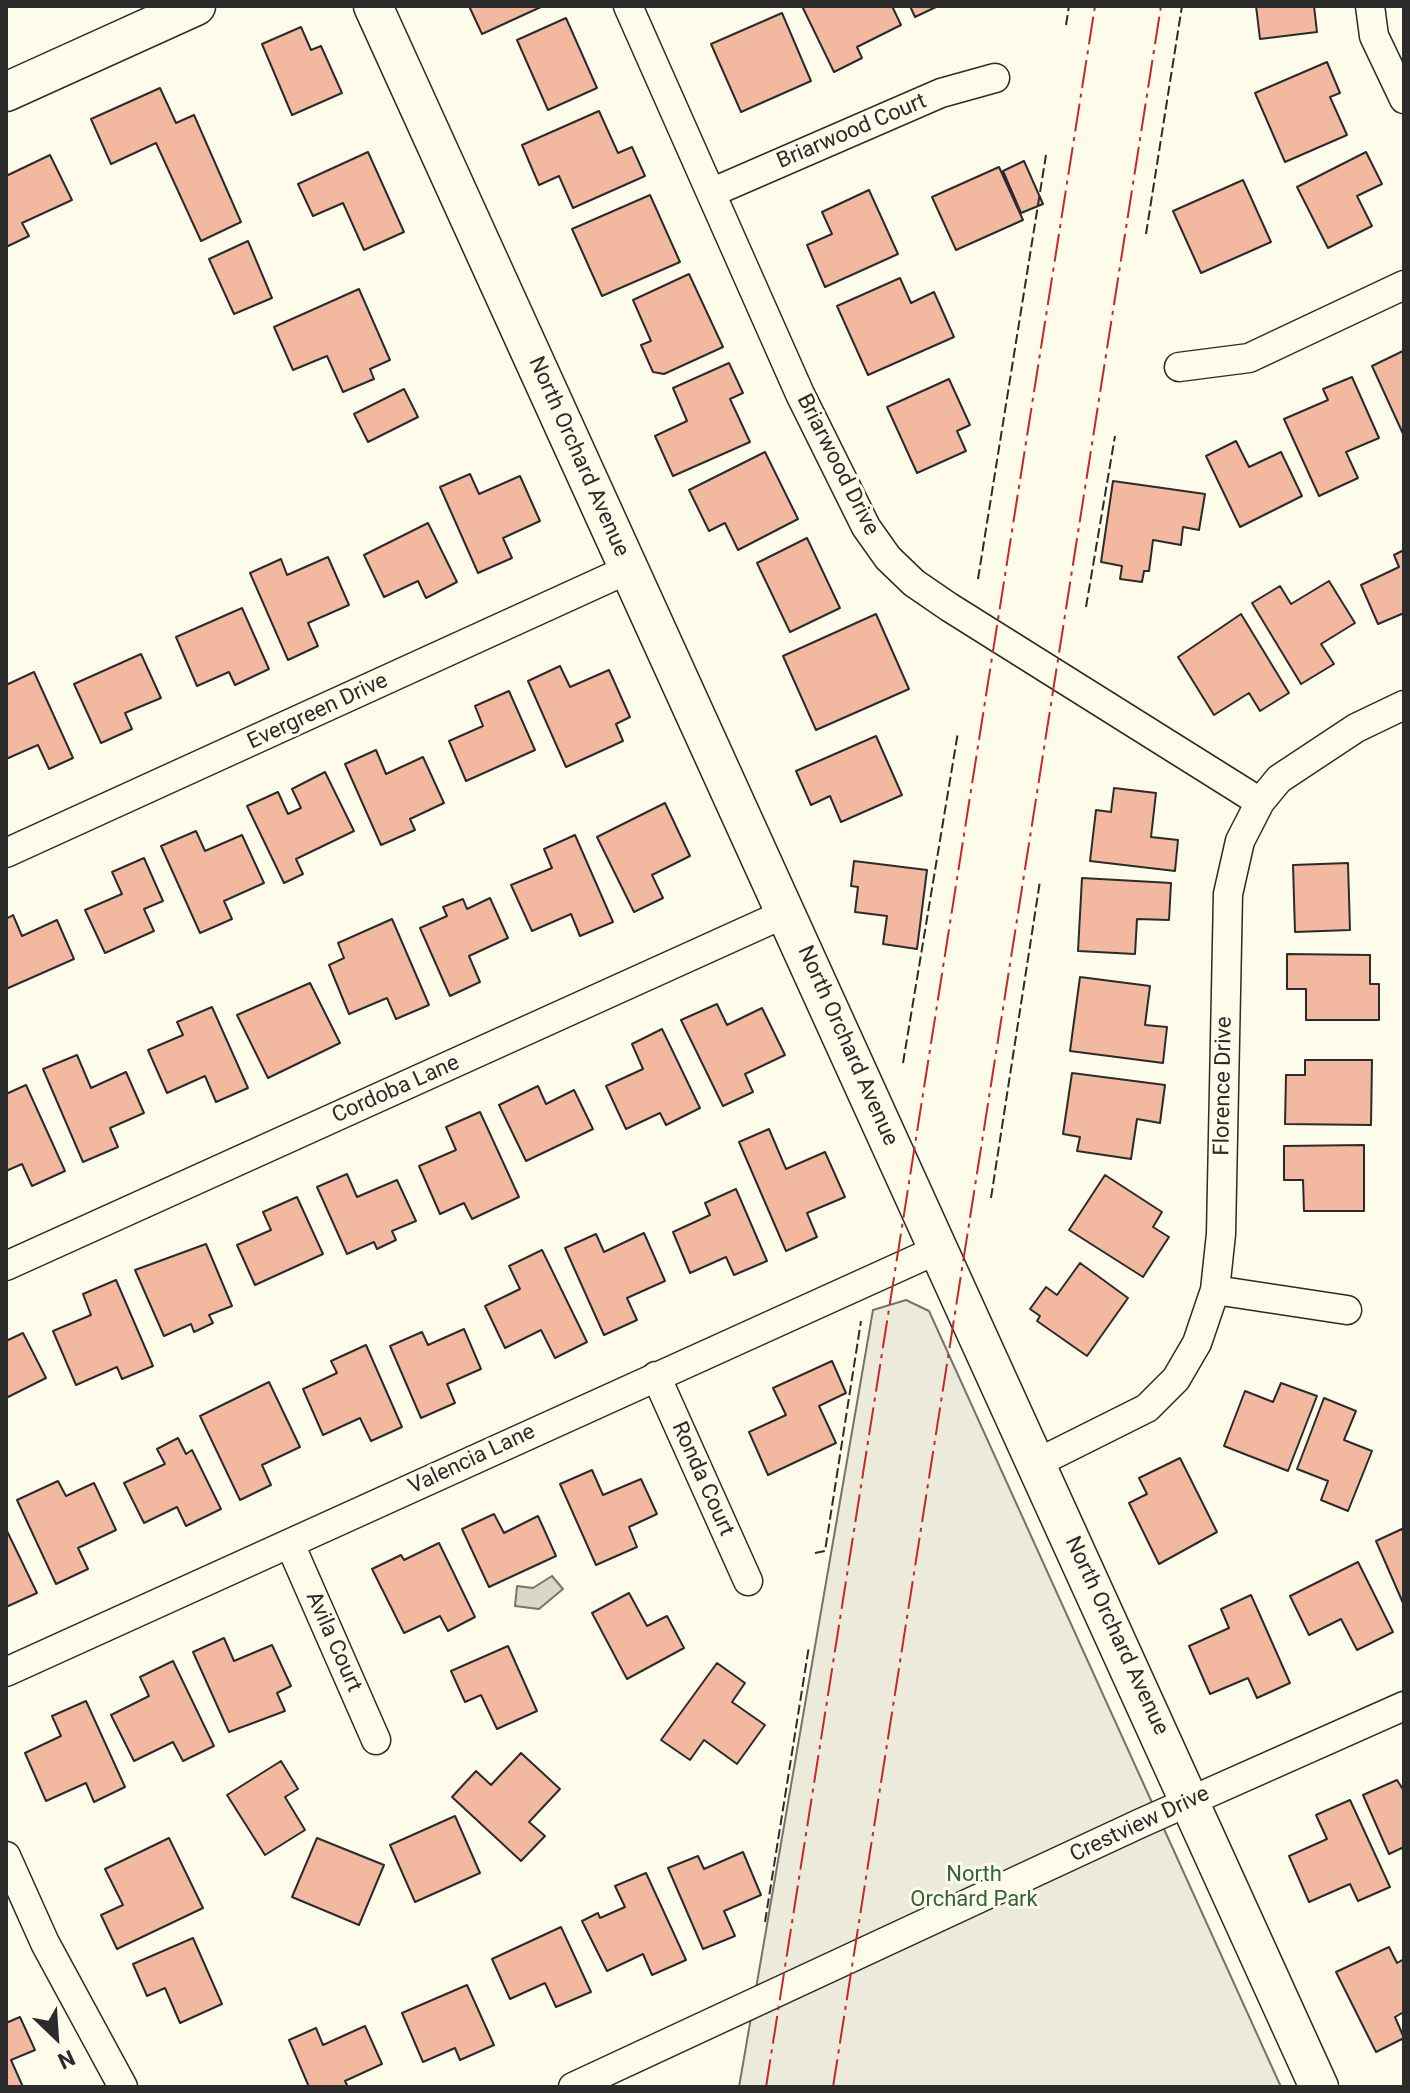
<!DOCTYPE html>
<style>
body{margin:0}
#map{position:relative;width:1410px;height:2093px;overflow:hidden;background:#fdfbea;font-family:Roboto,sans-serif}
canvas{display:block}
.frame{position:absolute;inset:0;border:8px solid #2b2b2b;pointer-events:none}
.north{position:absolute;left:16px;top:1997px;width:80px;height:80px;-webkit-text-stroke:6px #fdfbea;paint-order:stroke;rotate:155deg;font-size:22px;font-weight:700;line-height:32px;text-align:center;color:#2b2b2b}
.north::after{content:'';display:block;margin:auto;width:28px;height:36px;background:#2b2b2b;clip-path:polygon(50% 0,100% 100%,50% 72%,0 100%)}
</style>
<div id="map">
<canvas width="1410" height="2093"></canvas>
<div class="frame"></div>
<div class="north">N</div>
</div>
<script>
const context = document.querySelector('canvas').getContext('2d');
context.lineJoin = 'round';
function paint(path, color) { context.fillStyle = color; context.fill(path, 'evenodd'); }
const shape = rows => new Path2D(rows.map(r => 'M' + r).join(''));
function stroke(path, color, width, dash) { context.strokeStyle = color; context.lineWidth = width; context.lineCap = dash ? 'butt' : 'round'; context.setLineDash(dash || []); context.stroke(path); }
function drawText(font, color, halo, rows, align = 'center') {
  context.font = font + ' Roboto,sans-serif'; context.lineWidth = 6; context.setLineDash([]); context.textBaseline = 'middle'; context.strokeStyle = halo; context.fillStyle = color; for (const [text, x, y, turn = 0] of rows) {
    context.save(); context.translate(x, y); context.rotate((+turn || 0) * Math.PI / 180); context.textAlign = isNaN(turn) ? turn : align; if (halo) context.strokeText(text, 0, 0); context.fillText(text, 0, 0); context.restore();
  }
}
const green = shape([
 [906,1300,929,1311,1281,2087,739,2087,873,1310,906,1300]
]);
const water = shape([
 [552,1576,563,1589,539,1609,515,1606,517,1586,533,1588,552,1576]
]);
const building = shape([
 [469,6,543,6,482,34,469,6],
 [802,6,892,6,901,25,857,47,862,58,834,72,802,6],
 [910,6,938,6,915,17,910,6],
 [1256,6,1314,6,1317,32,1260,39,1256,6],
 [782,13,811,81,741,112,711,44,782,13],
 [566,18,597,88,548,110,517,40,566,18],
 [301,27,311,50,321,46,342,93,292,115,262,44,301,27],
 [1327,62,1340,93,1330,97,1347,135,1285,162,1255,93,1327,62],
 [160,88,176,123,194,115,241,222,201,241,156,143,111,164,91,119,160,88],
 [599,111,618,153,632,147,645,176,573,208,559,176,539,185,522,145,599,111],
 [368,152,404,232,364,250,343,203,313,216,298,184,368,152],
 [1366,152,1382,184,1357,196,1372,226,1328,248,1297,187,1366,152],
 [50,155,72,200,22,223,29,236,6,247,6,176,50,155],
 [1024,161,1043,204,1021,213,1003,171,1024,161],
 [999,167,1023,220,956,250,932,197,999,167],
 [1243,180,1271,242,1201,273,1173,211,1243,180],
 [869,190,898,254,825,287,807,245,832,234,822,212,869,190],
 [650,195,680,262,602,296,572,229,650,195],
 [248,241,272,298,234,314,209,259,248,241],
 [689,274,723,347,664,374,653,372,641,345,651,341,633,300,689,274],
 [900,278,911,303,934,292,954,337,868,375,837,306,900,278],
 [359,289,390,360,370,369,374,379,343,392,327,356,293,370,274,327,359,289],
 [1403,351,1404,353,1404,436,1372,366,1403,351],
 [729,363,743,393,730,399,750,442,673,476,655,436,687,421,673,388,729,363],
 [1352,377,1379,438,1346,452,1358,478,1319,496,1284,419,1328,400,1323,389,1352,377],
 [949,379,970,425,957,431,966,451,917,473,887,407,949,379],
 [404,389,418,417,368,442,354,414,404,389],
 [1236,441,1249,467,1281,452,1302,496,1240,527,1206,456,1236,441],
 [765,452,798,519,738,550,725,523,709,531,689,490,765,452],
 [470,474,479,494,520,476,540,521,503,538,512,558,478,573,440,487,470,474],
 [1113,481,1205,494,1199,530,1183,527,1181,545,1153,540,1149,571,1144,571,1142,582,1120,579,1122,566,1101,562,1113,481],
 [428,523,457,582,426,598,418,581,384,597,364,555,428,523],
 [807,538,840,608,790,632,757,563,807,538],
 [1404,550,1404,613,1378,624,1361,585,1399,567,1394,555,1404,550],
 [328,557,349,605,308,623,318,646,288,660,250,573,281,559,287,575,328,557],
 [1329,581,1355,623,1321,644,1334,664,1301,684,1252,603,1280,586,1291,604,1329,581],
 [242,608,269,669,235,685,229,672,197,686,176,637,242,608],
 [876,614,909,689,816,730,783,656,876,614],
 [1241,614,1289,693,1260,711,1249,693,1214,715,1178,657,1241,614],
 [141,654,161,698,125,713,132,729,101,743,74,684,141,654],
 [560,666,570,687,609,670,630,717,616,724,623,741,566,767,528,681,560,666],
 [34,672,73,758,49,769,38,745,6,759,6,685,34,672],
 [509,691,535,750,466,781,449,741,483,726,475,706,509,691],
 [876,736,902,795,841,822,830,796,811,805,796,771,876,736],
 [376,750,386,774,423,757,444,803,410,819,415,830,381,845,345,764,376,750],
 [325,772,354,831,296,859,303,874,284,883,247,806,278,792,288,814,301,808,292,789,325,772],
 [1114,788,1156,793,1151,837,1178,840,1175,871,1090,861,1096,810,1111,812,1114,788],
 [665,803,690,856,652,875,663,898,634,912,597,837,665,803],
 [196,831,205,851,242,835,264,883,224,901,232,919,200,933,161,846,196,831],
 [575,835,613,922,580,936,571,914,532,931,511,885,552,868,544,849,575,835],
 [144,858,163,901,144,909,154,931,105,953,85,910,122,894,112,872,144,858],
 [854,861,927,870,917,949,883,944,887,916,855,912,858,887,851,886,854,861],
 [1348,863,1350,930,1295,932,1293,865,1348,863],
 [1082,878,1171,883,1169,920,1137,919,1135,954,1078,951,1082,878],
 [490,898,508,938,469,956,480,982,450,996,420,928,447,916,443,907,463,899,467,909,490,898],
 [13,915,22,936,57,920,74,959,6,989,6,919,13,915],
 [392,919,429,1005,396,1019,387,998,349,1014,329,965,344,958,338,943,392,919],
 [1287,954,1370,955,1370,984,1379,984,1379,1020,1306,1020,1306,989,1287,989,1287,954],
 [1080,977,1150,986,1145,1025,1167,1027,1163,1063,1070,1051,1080,977],
 [310,983,340,1043,268,1078,237,1015,310,983],
 [717,1004,727,1025,762,1008,785,1055,745,1074,753,1092,723,1106,681,1020,717,1004],
 [212,1007,248,1088,216,1102,205,1076,167,1093,148,1050,183,1035,177,1022,212,1007],
 [662,1029,700,1108,666,1125,660,1113,626,1129,606,1086,643,1069,632,1044,662,1029],
 [77,1055,91,1088,126,1072,144,1113,110,1128,118,1147,83,1162,43,1069,77,1055],
 [1305,1060,1372,1060,1371,1125,1285,1124,1286,1075,1305,1075,1305,1060],
 [1072,1073,1165,1085,1160,1123,1137,1119,1131,1159,1077,1151,1080,1137,1063,1134,1072,1073],
 [26,1085,65,1171,32,1186,22,1164,6,1171,6,1094,26,1085],
 [538,1086,546,1104,574,1090,593,1129,526,1161,499,1105,538,1086],
 [480,1112,519,1197,472,1219,464,1203,440,1214,419,1166,456,1150,446,1127,480,1112],
 [769,1129,786,1169,825,1152,845,1197,807,1213,817,1237,786,1251,739,1142,769,1129],
 [1364,1145,1364,1211,1304,1211,1303,1180,1284,1180,1284,1146,1364,1145],
 [347,1174,357,1197,397,1180,416,1221,392,1231,396,1240,377,1249,374,1242,347,1254,317,1187,347,1174],
 [1105,1175,1162,1212,1153,1227,1169,1237,1143,1277,1069,1230,1105,1175],
 [736,1189,767,1261,734,1275,726,1257,690,1273,673,1232,710,1215,705,1203,736,1189],
 [297,1197,323,1254,255,1285,237,1245,271,1230,263,1212,297,1197],
 [644,1233,665,1281,627,1298,637,1320,604,1335,565,1248,596,1234,604,1252,644,1233],
 [206,1244,232,1306,209,1315,213,1323,194,1332,191,1324,164,1336,135,1270,206,1244],
 [542,1250,587,1342,555,1358,541,1330,505,1348,485,1306,520,1289,509,1266,542,1250],
 [1080,1263,1128,1298,1087,1356,1037,1321,1040,1316,1030,1309,1046,1287,1057,1295,1080,1263],
 [116,1280,153,1366,122,1379,117,1367,76,1385,53,1331,91,1315,83,1294,116,1280],
 [464,1329,481,1369,447,1384,455,1403,421,1418,390,1346,422,1332,428,1345,464,1329],
 [23,1333,46,1378,6,1398,6,1341,23,1333],
 [366,1345,402,1427,371,1441,360,1418,323,1435,303,1389,337,1373,331,1361,366,1345],
 [832,1361,846,1393,819,1406,836,1443,768,1475,749,1432,786,1415,773,1388,832,1361],
 [269,1382,300,1447,262,1465,271,1485,240,1500,200,1416,269,1382],
 [1281,1383,1317,1396,1288,1471,1224,1446,1245,1391,1273,1402,1281,1383],
 [1324,1398,1356,1411,1344,1440,1372,1451,1348,1511,1321,1500,1328,1481,1297,1469,1324,1398],
 [178,1438,186,1454,192,1450,221,1509,186,1526,177,1507,144,1523,124,1483,165,1464,157,1449,178,1438],
 [1180,1458,1217,1532,1159,1564,1129,1503,1147,1494,1139,1478,1180,1458],
 [592,1470,603,1495,641,1479,657,1514,629,1527,637,1547,596,1565,560,1484,592,1470],
 [58,1481,66,1496,94,1483,116,1530,78,1548,88,1569,56,1584,17,1500,58,1481],
 [494,1514,504,1533,538,1516,556,1556,489,1587,462,1529,494,1514],
 [6,1529,37,1593,6,1607,6,1529],
 [1402,1529,1404,1534,1403,1603,1376,1541,1402,1529],
 [439,1543,475,1617,448,1631,440,1616,404,1633,372,1569,401,1555,404,1560,439,1543],
 [1358,1562,1393,1632,1357,1650,1341,1619,1309,1635,1290,1596,1358,1562],
 [629,1593,647,1626,667,1616,684,1648,627,1679,592,1613,629,1593],
 [1251,1595,1290,1683,1257,1698,1248,1678,1210,1694,1189,1646,1229,1628,1221,1609,1251,1595],
 [224,1638,234,1661,272,1645,291,1686,277,1693,285,1711,229,1732,193,1652,224,1638],
 [508,1646,537,1711,497,1729,481,1695,465,1702,451,1671,508,1646],
 [173,1661,214,1746,183,1761,173,1742,134,1761,111,1715,149,1696,140,1677,173,1661],
 [717,1663,745,1683,732,1702,765,1725,737,1764,704,1740,690,1760,661,1740,717,1663],
 [86,1701,125,1787,94,1802,86,1783,46,1801,25,1753,61,1736,52,1716,86,1701],
 [521,1753,560,1789,529,1822,545,1836,521,1861,452,1797,476,1771,491,1785,521,1753],
 [281,1761,298,1789,285,1797,305,1830,265,1855,227,1795,281,1761],
 [1397,1780,1404,1791,1404,1847,1389,1854,1363,1795,1397,1780],
 [1350,1800,1390,1887,1358,1901,1350,1884,1309,1902,1289,1856,1327,1839,1316,1815,1350,1800],
 [455,1816,480,1873,415,1902,390,1845,455,1816],
 [169,1838,203,1908,117,1949,101,1915,123,1905,105,1869,169,1838],
 [317,1838,384,1865,359,1925,292,1897,317,1838],
 [743,1852,761,1895,724,1911,735,1936,703,1949,668,1868,698,1856,704,1869,743,1852],
 [646,1873,686,1960,652,1975,643,1954,607,1971,582,1921,598,1913,600,1918,625,1907,615,1886,646,1873],
 [561,1927,591,1992,556,2007,545,1983,510,1999,492,1959,561,1927],
 [193,1938,222,2004,180,2023,165,1988,147,1996,133,1964,193,1938],
 [1389,1947,1397,1963,1404,1959,1404,2012,1395,2017,1404,2038,1376,2052,1336,1972,1389,1947],
 [467,1985,494,2045,460,2060,455,2048,423,2062,402,2013,467,1985],
 [20,2017,35,2050,11,2060,23,2087,6,2087,6,2023,20,2017],
 [365,2026,382,2064,345,2081,348,2087,309,2087,289,2040,316,2028,323,2045,365,2026]
]);
const street = shape([
 [628,6,800,394,866,527,888,558,914,583,949,607,1260,802],
 [1370,6,1374,36,1404,99],
 [713,192,941,93,995,78],
 [1179,367,1249,358,1404,285],
 [6,853,629,569],
 [6,1266,786,913],
 [1215,1290,1347,1310],
 [656,1376,748,1581],
 [1037,1463,1147,1408,1176,1379,1197,1343,1215,1290,1221,1234,1228,894,1240,841,1260,802,1279,779,1356,728,1404,705],
 [290,1544,376,1740],
 [6,1672,939,1249],
 [6,1856,45,1943,123,2087],
 [573,2087,1141,1823,1404,1706]
]);
const secondary = shape([
 [373,6,1319,2087],
 [6,92,196,6]
]);
const fence = shape([
 [1066,25,1069,6],
 [1146,234,1182,6],
 [978,579,1046,155],
 [1086,607,1115,436],
 [903,1063,958,732],
 [991,1198,1040,881],
 [815,1553,825,1551,861,1321],
 [765,1922,809,1646]
]);
const power = shape([
 [766,2087,1095,6],
 [833,2087,1161,6]
]);
const streetNames = [
 ["Briarwood Court",852,132,-23],
 ["North Orchard Avenue",578,457,66],
 ["Briarwood Drive",837,465,63],
 ["Evergreen Drive",318,712,-25],
 ["North Orchard Avenue",847,1046,66],
 ["Florence Drive",1224,1086,-89],
 ["Cordoba Lane",396,1090,-24],
 ["Valencia Lane",472,1460,-25],
 ["Ronda Court",702,1479,66],
 ["North Orchard Avenue",1116,1636,65],
 ["Avila Court",333,1642,66],
 ["Crestview Drive",1140,1825,-25]
];
const parkNames = [
 ["North",974,1875],
 ["Orchard Park",974,1900]
];
paint(green, '#ecebdb');
stroke(green, '#74746e', 2);
paint(water, '#d8d7c9');
stroke(water, '#74746e', 2);
paint(building, '#f2b8a0');
stroke(building, '#2b2b2b', 2);
stroke(street, '#2b2b2b', 31);
stroke(secondary, '#2b2b2b', 41);
stroke(street, '#fdfbea', 28);
stroke(secondary, '#fdfbea', 38);
stroke(fence, '#2b2b2b', 2, [10, 4]);
stroke(power, '#c62828', 2, [28, 6, 4, 6]);
drawText('22px', '#2b2b2b', '#fdfbea', streetNames);
drawText('22px', '#34623c', '#fdfbea', parkNames);
</script>
